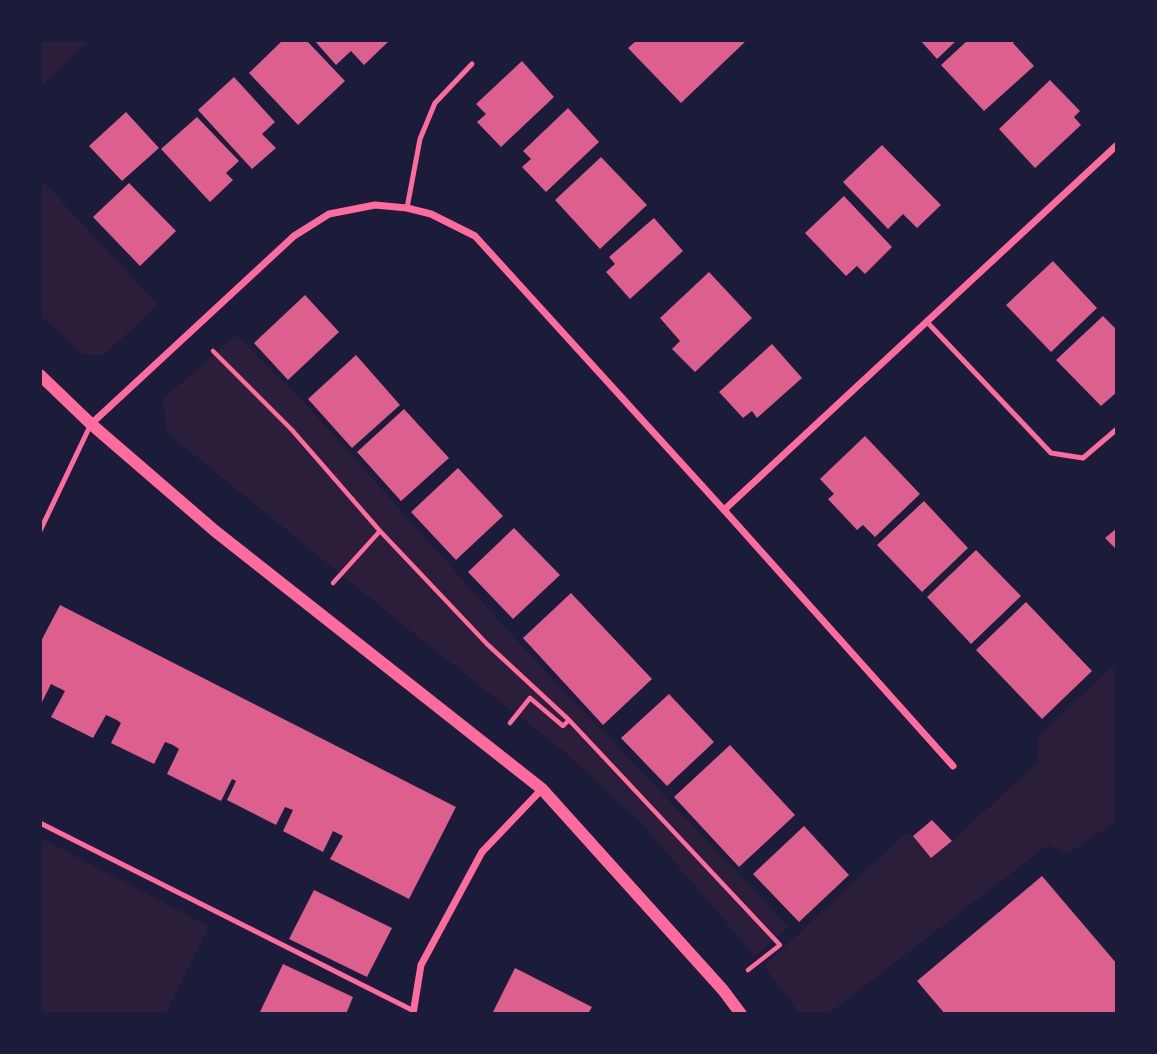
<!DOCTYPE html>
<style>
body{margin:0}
#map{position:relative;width:1157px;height:1054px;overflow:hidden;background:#1b1b3a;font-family:Merriweather,serif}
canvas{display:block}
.frame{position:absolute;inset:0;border:42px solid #1b1b3a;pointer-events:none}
</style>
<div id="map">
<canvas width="1157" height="1054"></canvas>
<div class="frame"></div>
</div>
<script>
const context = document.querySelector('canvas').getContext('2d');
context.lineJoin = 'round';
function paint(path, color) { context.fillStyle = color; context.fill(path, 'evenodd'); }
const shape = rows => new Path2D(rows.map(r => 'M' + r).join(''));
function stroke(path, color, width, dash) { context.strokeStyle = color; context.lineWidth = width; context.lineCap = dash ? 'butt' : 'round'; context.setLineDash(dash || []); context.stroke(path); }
const green = shape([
 [40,40,90,40,40,87],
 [40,178,158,305,104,355,83,355,40,315],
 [236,335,305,403,519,643,789,927,755,956,641,823,567,754,423,641,166,432,163,399],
 [1117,662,1117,821,1067,854,1048,845,828,1014,800,1014,764,966,906,833,913,836,931,857,952,841,1037,763,1039,736],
 [40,838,209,926,166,1014,40,1014]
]);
const building = shape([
 [283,40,306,40,345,81,298,125,249,73],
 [314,40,386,40,388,42,364,65,351,51,336,65],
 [637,40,747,40,681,103,628,48],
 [920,40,957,40,937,59],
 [968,40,1016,40,1013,43,1034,66,984,111,941,65],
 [522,61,554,97,501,147,477,122,486,114,476,104],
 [234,77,275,122,262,134,276,148,252,169,198,110],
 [1050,80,1080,111,1074,117,1081,125,1035,168,999,129],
 [568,108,599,142,546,192,522,167,531,159,523,151],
 [126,112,159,148,122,181,89,146],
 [197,117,239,161,226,173,233,180,210,202,161,149],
 [882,145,941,205,917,228,903,214,888,229,843,182],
 [601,157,647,205,600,249,555,200],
 [129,183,176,231,140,266,93,217],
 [844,196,892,247,865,274,857,266,846,276,805,233],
 [654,218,683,251,630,299,606,272,615,264,609,257],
 [1053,261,1097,308,1051,352,1006,305],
 [709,272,752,318,695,372,672,349,680,341,660,318],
 [305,295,339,332,288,380,254,343],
 [1103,316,1117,330,1117,392,1101,406,1056,360],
 [772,344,802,378,757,418,752,411,743,418,719,392],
 [356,355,400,405,352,448,308,399],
 [404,409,449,458,401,501,357,452],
 [865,436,920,494,875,537,863,525,857,530,828,499,834,494,820,479],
 [458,468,503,516,456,560,411,512],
 [924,501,968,548,922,592,877,545],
 [514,528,560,575,513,619,468,572],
 [1117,528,1117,550,1105,538],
 [976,550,1021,596,971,644,927,597],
 [571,593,652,679,603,725,523,638],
 [1026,602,1092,671,1042,719,976,650],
 [60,605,456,807,409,899,330,859,343,836,333,831,323,852,283,831,293,810,285,807,276,825,227,800,236,781,232,779,221,801,167,774,179,749,173,745,165,742,154,764,111,743,121,723,117,720,106,715,93,738,51,717,65,691,51,684,40,706,40,643],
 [669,694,714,742,667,786,621,738],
 [730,745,795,815,739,867,674,797],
 [932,820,952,841,931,858,913,836],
 [804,826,849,875,799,922,753,874],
 [1042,876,1117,964,1117,1014,945,1014,917,981],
 [314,890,392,928,367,977,289,939],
 [283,964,353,997,346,1014,259,1014],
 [515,968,592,1007,588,1014,492,1014]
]);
const path = shape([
 [213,351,292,430,380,531,487,644,569,720,780,945,748,970],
 [333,583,380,531],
 [510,723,530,698,563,726,569,720]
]);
const service = shape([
 [407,208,420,139,435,103,472,64],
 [927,322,1051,453,1083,458,1117,429],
 [40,531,91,424],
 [40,823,414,1011]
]);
const minor = shape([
 [91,424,294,236,329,214,375,205,407,208,431,214,475,236,724,510,953,766],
 [724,510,1117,145],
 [413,1014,421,965,482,852,542,789]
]);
const tertiary = shape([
 [40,375,91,424,215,531,542,789,723,990,741,1014]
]);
paint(green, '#2a1e3b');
paint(building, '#dd5f8e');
stroke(path, '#ff6b9d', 4.5);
stroke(service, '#ff6b9d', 5);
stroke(minor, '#ff6b9d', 7);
stroke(tertiary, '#ff6b9d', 12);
</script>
